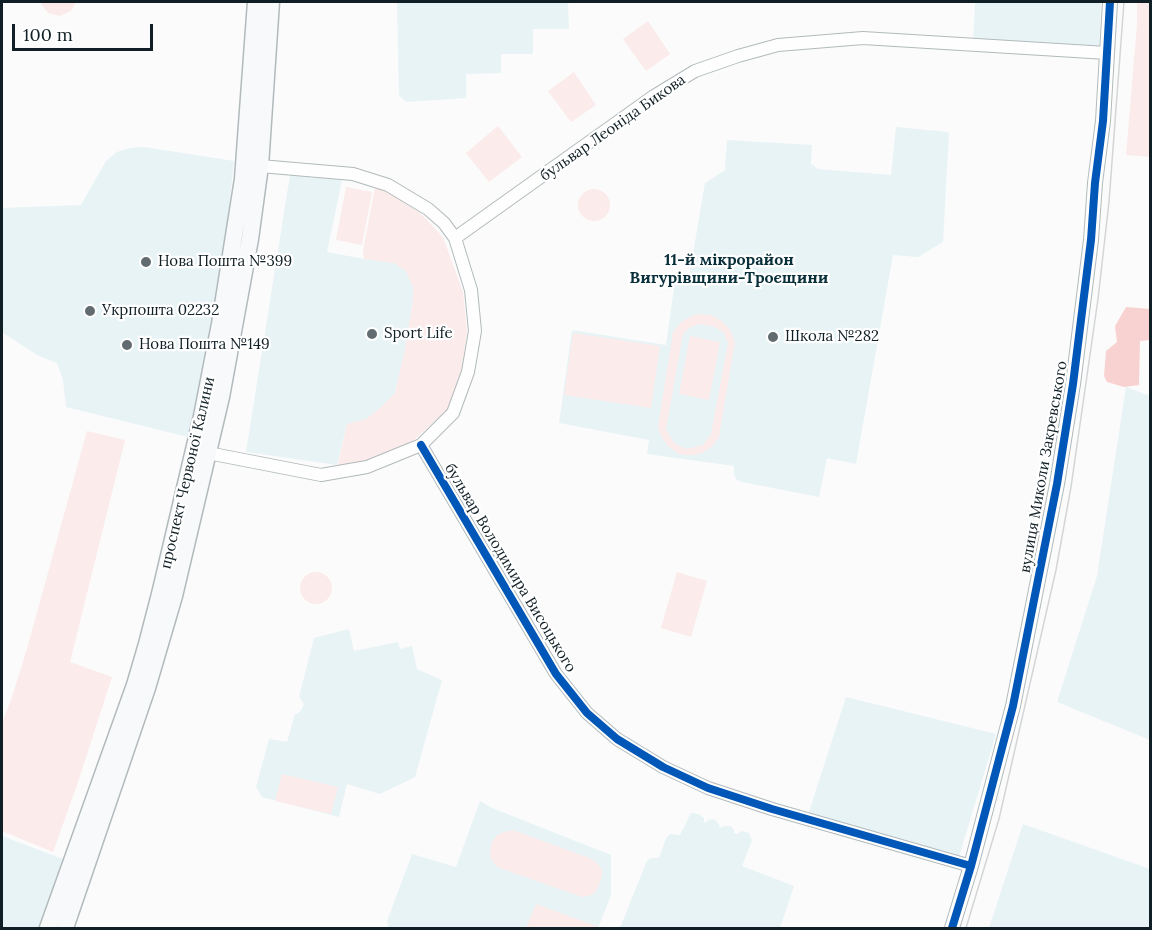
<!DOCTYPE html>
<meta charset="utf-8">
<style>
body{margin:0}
#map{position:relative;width:1152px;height:930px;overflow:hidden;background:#fbfbfb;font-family:Lora,serif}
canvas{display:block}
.frame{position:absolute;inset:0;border:3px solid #101f25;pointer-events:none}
.scale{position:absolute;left:12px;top:24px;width:141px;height:27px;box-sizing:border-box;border:3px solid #101f25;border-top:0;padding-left:8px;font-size:18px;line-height:21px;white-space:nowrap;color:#101f25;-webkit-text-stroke:4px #fff;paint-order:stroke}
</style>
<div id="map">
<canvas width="1152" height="930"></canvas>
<div class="frame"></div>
<div class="scale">100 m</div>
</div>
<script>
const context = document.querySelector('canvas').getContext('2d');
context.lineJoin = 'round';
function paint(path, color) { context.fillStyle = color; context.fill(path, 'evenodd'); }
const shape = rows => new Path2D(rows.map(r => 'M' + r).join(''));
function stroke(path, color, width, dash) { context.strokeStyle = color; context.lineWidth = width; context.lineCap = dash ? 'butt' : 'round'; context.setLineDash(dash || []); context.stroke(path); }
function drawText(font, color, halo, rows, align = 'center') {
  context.font = font + ' Lora,serif'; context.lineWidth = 4.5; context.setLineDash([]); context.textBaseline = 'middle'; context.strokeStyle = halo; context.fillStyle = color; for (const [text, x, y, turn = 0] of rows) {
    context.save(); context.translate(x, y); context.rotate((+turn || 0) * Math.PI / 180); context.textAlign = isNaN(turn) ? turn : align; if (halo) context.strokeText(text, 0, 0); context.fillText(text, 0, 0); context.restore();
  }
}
const built = shape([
 [397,2,568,2,569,29,533,29,533,54,501,54,501,73,466,74,466,98,406,102,399,95],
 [975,2,1101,2,1099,46,973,42],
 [896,127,949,132,943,242,918,257,893,255,856,464,827,458,819,497,742,482,737,480,734,475,734,466,647,454,649,440,559,423,572,330,666,345,675,281,688,283,705,183,725,170,727,140,812,145,811,164,818,169,891,175],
 [144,147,234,161,225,243,208,342,188,437,66,407,63,380,57,363,37,355,2,332,2,208,81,205,106,161,117,152,130,148],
 [290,175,342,180,327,252,364,259,395,263,406,271,413,287,413,300,405,349,395,393,381,407,366,420,347,424,337,465,246,452],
 [1126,387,1150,396,1150,740,1057,702,1097,576],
 [349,629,354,651,398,642,400,649,412,646,417,669,442,680,415,777,380,794,347,784,339,817,262,797,256,787,269,739,287,742,295,714,297,714,302,709,304,704,299,697,314,638],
 [846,697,996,734,958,860,808,815],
 [480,801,492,808,611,855,611,895,598,928,389,928,387,921,412,854,456,867],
 [691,813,698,814,704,818,704,822,706,823,708,820,714,819,719,824,719,827,721,828,724,826,731,826,734,830,734,833,737,834,742,831,749,833,752,840,742,866,794,886,780,928,620,928,646,863,650,858,659,858,666,838,670,834,680,835],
 [1023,824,1150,869,1150,928,989,928],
 [2,836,63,859,39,928,2,928]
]);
const green = shape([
 [41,2,76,2,71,11,60,16,48,13,44,8],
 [1137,2,1150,2,1150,157,1126,155,1137,25],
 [648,21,670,54,646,71,623,39],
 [574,72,596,105,571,122,548,91],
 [498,126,522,157,489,182,466,153],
 [346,187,372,192,362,245,336,240],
 [375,188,386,191,420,213,443,237,463,292,467,332,461,373,448,409,415,439,406,445,366,463,337,468,347,424,366,419,381,407,395,393,405,349,413,300,413,287,406,271,394,263,364,259,363,250],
 '578 205a16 16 0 1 1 32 0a16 16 0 1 1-32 0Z',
 [698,314,711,315,722,321,730,330,735,342,719,437,712,447,702,453,696,455,684,455,677,453,667,445,660,434,658,427,673,332,681,322,692,316],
 [700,324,713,326,724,333,728,343,711,434,703,445,686,449,674,443,666,429,683,334,689,328],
 [573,333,660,346,651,408,564,395],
 [690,336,720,342,709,400,679,394],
 [87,431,125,440,70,662,112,677,76,788,53,852,2,831,2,723,11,700,27,649],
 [677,572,707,581,691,637,661,628],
 '300 588a16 16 0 1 1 32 0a16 16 0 1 1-32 0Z',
 [282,774,338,787,331,814,275,801],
 [513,830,592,859,597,863,602,870,602,876,597,890,592,895,582,897,497,867,491,859,490,850,492,842,497,835,504,832],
 [536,904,599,927,598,928,526,928]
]);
const forest = shape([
 [1126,307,1150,309,1150,340,1140,341,1139,385,1124,387,1107,382,1104,376,1106,351,1117,342,1115,326]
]);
const minor = shape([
 [455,238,654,96,695,71,738,56,778,45,863,38,1107,53],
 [421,445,556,674,587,713,617,739,663,767,708,788,772,809,971,866],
 [208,453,321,475,367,467,421,445,453,413,468,372,475,331,471,290,455,238,444,223,428,209,388,185,353,174,260,166]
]);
const tertiary = shape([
 [952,928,971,866,1013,706,1057,484,1073,384,1091,240,1095,183,1103,121,1110,2]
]);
const secondary = shape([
 [48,928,135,685,147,644,160,594,202,416,220,324,243,179,256,2],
 [65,928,147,688,174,596,221,397,250,239,260,166,271,2]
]);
const tram = shape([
 [966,928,999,819,1056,570,1071,487,1098,299,1109,202,1124,2]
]);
const cycleway = shape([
 [421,445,556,674,587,713,617,739,663,767,708,788,772,809,971,866],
 [952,928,971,866,1013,706,1057,484,1073,384,1091,240,1095,183,1103,121,1110,2]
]);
const markers = [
 [146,262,6,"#626c70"],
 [90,311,6,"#626c70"],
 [372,334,6,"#626c70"],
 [773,337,6,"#626c70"],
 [127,345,6,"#626c70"]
];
const streetNames = [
 ["бульвар Леоніда Бикова",613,128,-35],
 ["вулиця Миколи Закревського",1044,467,-80],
 ["проспект Червоної Калини",188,473,-77],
 ["бульвар Володимира Висоцького",510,568,59]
];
const poiNames = [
 ["Нова Пошта №399",158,262],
 ["Укрпошта 02232",102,311],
 ["Sport Life",384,334],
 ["Школа №282",785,337],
 ["Нова Пошта №149",139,345]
];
const neighbourhoodNames = [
 ["11-й мікрорайон",729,260],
 ["Вигурівщини-Троєщини",729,278]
];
paint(built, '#e8f3f6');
paint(green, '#fbebea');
paint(forest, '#f8d2d0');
stroke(minor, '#b2babc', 14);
stroke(tertiary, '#b2babc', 16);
stroke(secondary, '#b2babc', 19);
stroke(minor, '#fefefe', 12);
stroke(tertiary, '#fefefe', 14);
stroke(secondary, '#f7f9fa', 16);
stroke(tram, '#d4d5d6', 1.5);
stroke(cycleway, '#0057b8', 8);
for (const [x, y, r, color] of markers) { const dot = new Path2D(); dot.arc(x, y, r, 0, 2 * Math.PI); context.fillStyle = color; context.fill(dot); stroke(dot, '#fff', 2); }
drawText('15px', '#101f25', '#fff', streetNames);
drawText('15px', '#101f25', '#fff', poiNames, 'left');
drawText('bold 16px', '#092f3a', '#fff', neighbourhoodNames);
</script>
